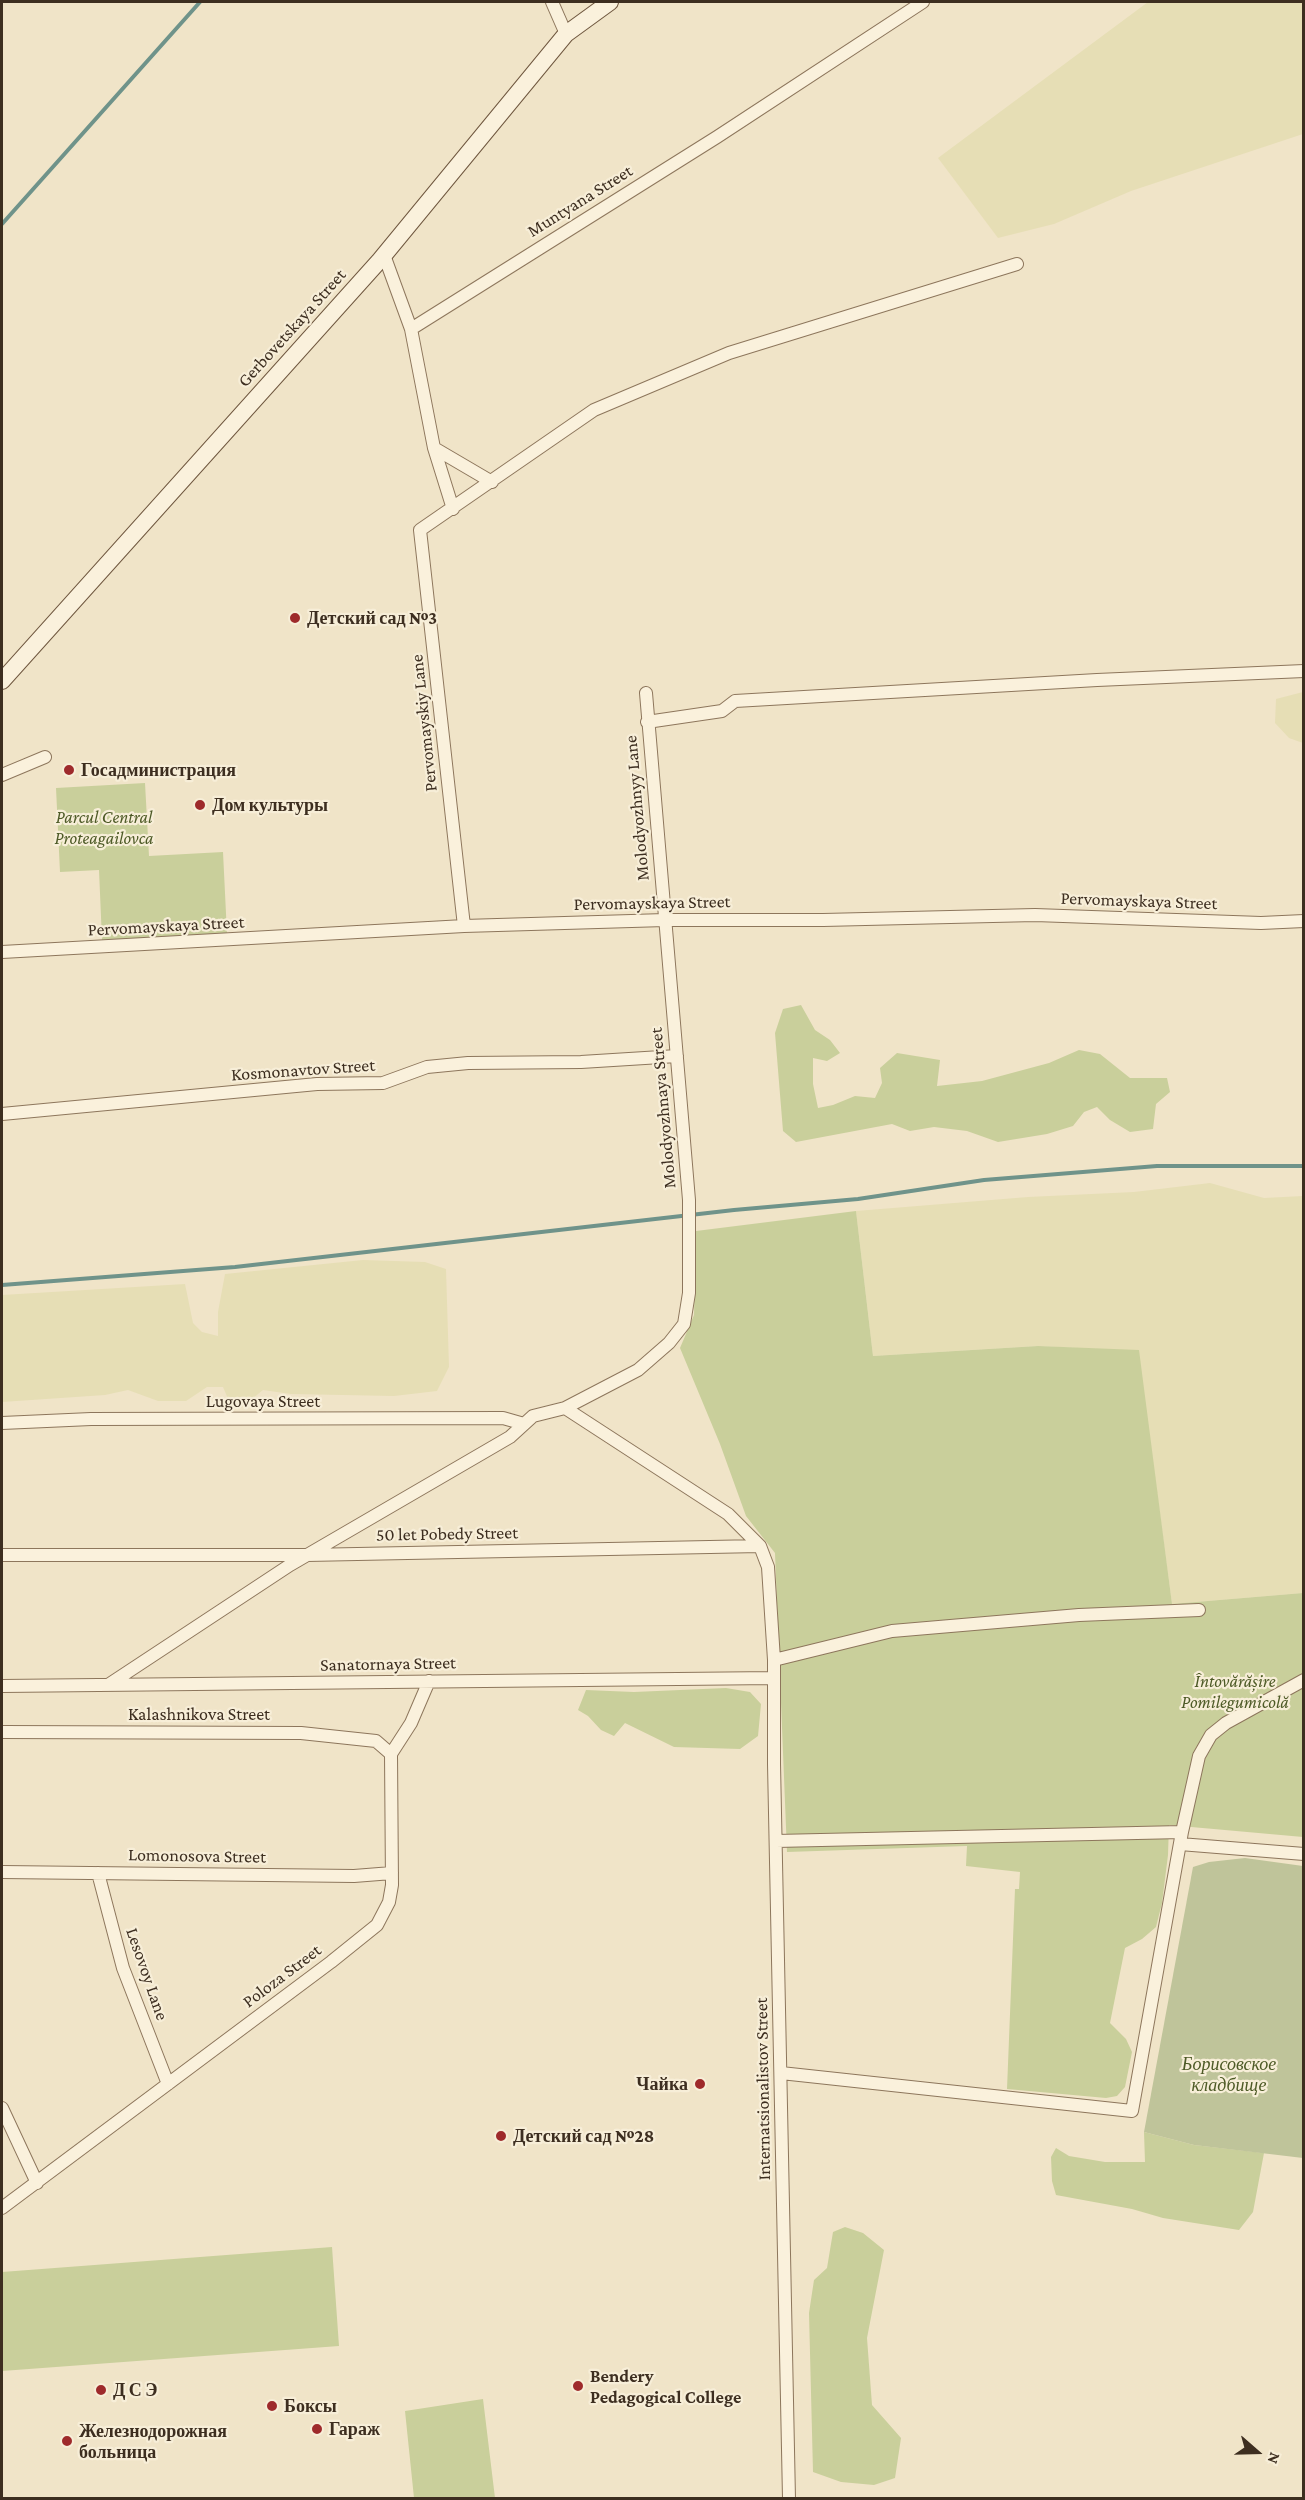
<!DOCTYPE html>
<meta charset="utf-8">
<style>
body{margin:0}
#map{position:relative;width:1305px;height:2500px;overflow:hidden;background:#f0e4c8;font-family:"Crimson Pro",serif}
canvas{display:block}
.frame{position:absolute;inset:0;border:3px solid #3d2e20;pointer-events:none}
.north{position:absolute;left:1227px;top:2422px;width:60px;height:60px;-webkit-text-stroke:4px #f7eed8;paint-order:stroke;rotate:110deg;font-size:16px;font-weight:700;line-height:24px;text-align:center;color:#3d2e20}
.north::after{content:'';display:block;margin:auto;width:21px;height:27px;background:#3d2e20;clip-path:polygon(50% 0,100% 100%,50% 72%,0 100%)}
</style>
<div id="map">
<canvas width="1305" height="2500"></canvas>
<div class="frame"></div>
<div class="north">N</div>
</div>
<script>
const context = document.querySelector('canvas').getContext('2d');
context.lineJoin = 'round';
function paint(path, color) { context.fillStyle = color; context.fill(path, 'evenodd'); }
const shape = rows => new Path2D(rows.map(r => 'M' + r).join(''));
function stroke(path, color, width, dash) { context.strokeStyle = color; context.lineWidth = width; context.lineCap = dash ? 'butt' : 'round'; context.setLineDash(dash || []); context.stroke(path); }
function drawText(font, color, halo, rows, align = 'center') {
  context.font = font + ' "Crimson Pro",serif'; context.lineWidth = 4.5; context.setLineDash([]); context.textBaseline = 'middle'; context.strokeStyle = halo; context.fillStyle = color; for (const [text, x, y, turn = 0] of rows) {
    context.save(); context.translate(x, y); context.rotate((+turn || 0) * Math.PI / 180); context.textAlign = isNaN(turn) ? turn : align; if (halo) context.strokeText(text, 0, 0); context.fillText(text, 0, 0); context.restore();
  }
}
const farmland = shape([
 [1148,2,1303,2,1303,134,1131,191,1054,224,998,238,938,158],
 [1303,692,1304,743,1303,743,1289,738,1275,723,1276,699],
 [1210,1183,1264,1198,1303,1196,1303,1593,1172,1604,1138,1351,1038,1346,873,1356,856,1211,1028,1197,1134,1192],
 [363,1260,425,1262,446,1269,449,1367,437,1391,394,1396,291,1394,263,1390,241,1408,229,1401,223,1387,207,1387,186,1401,158,1401,128,1390,105,1395,2,1402,2,1295,185,1284,193,1323,202,1332,218,1336,218,1312,225,1274]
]);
const green = shape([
 [145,783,149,856,223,852,227,934,102,940,99,870,60,872,56,788],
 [801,1005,815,1030,830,1040,840,1053,827,1061,813,1058,813,1084,818,1108,833,1105,855,1096,875,1098,882,1083,880,1068,897,1053,940,1060,937,1086,982,1081,1049,1063,1079,1050,1100,1054,1130,1078,1167,1078,1170,1092,1156,1104,1153,1129,1130,1132,1110,1120,1097,1107,1084,1112,1073,1126,1047,1134,998,1142,967,1131,934,1127,910,1131,892,1124,796,1142,783,1131,775,1033,783,1009],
 [856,1211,873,1356,1038,1346,1139,1350,1172,1604,1303,1593,1303,1837,1169,1825,1168,1855,1162,1903,1156,1927,1142,1939,1125,1948,1110,2023,1126,2039,1132,2052,1125,2087,1117,2096,1106,2098,1007,2089,1015,1889,1019,1889,1020,1872,966,1866,967,1846,787,1852,775,1553,746,1516,720,1444,680,1348,694,1315,696,1231],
 [726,1688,750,1692,761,1704,758,1736,740,1749,674,1747,625,1723,614,1736,601,1730,588,1716,578,1710,586,1690,634,1692],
 [1144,2132,1194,2145,1264,2153,1253,2212,1239,2230,1163,2218,1132,2209,1056,2195,1052,2181,1051,2157,1056,2148,1069,2156,1105,2162,1145,2162],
 [845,2227,863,2233,884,2250,867,2338,872,2405,901,2438,895,2478,874,2485,841,2482,813,2472,809,2313,814,2280,827,2268,833,2232],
 [332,2247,339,2346,2,2371,2,2272],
 [483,2399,495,2498,414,2498,405,2411]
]);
const cemetery = shape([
 [1245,1858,1303,1866,1303,2158,1194,2145,1144,2132,1193,1867,1209,1862]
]);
const stream = shape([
 [2,224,200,2],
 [2,1285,235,1267,734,1210,858,1199,984,1180,1157,1166,1304,1166]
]);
const street = shape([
 [552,2,566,34],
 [384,255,411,329],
 [434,448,492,482],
 [453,509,434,448,411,329,717,137,923,2],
 [647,722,722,711,735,701,1097,680,1304,671],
 [2,775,45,757],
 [464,926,420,530,594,410,729,353,1017,264],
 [2,952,464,926,665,920,823,920,1035,915,1261,923,1304,921],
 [2,1114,317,1084,383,1083,427,1067,468,1063,581,1062,677,1056],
 [565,1408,728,1514,760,1546],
 [2,1423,91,1419,503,1418,524,1424],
 [2,1555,307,1555,760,1546,768,1567,774,1660,774,1764,789,2498],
 [774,1660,892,1631,1079,1615,1199,1610],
 [108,1685,290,1565,510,1437,533,1416,565,1408,638,1370,669,1343,684,1324,689,1293,689,1200,646,693],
 [2,1686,774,1678],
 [2,1732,301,1733,376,1741,391,1754],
 [776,1841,1182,1832],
 [1180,1844,1304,1854],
 [2,1872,354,1876,392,1873],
 [98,1873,123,1968,168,2084],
 [781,2073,1132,2111,1182,1832,1199,1756,1211,1735,1226,1723,1304,1680],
 [2,2108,37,2183],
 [2,2208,331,1962,377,1925,389,1902,392,1885,391,1754,411,1723,429,1681]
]);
const secondary = shape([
 [2,681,380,260,566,34,610,2]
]);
const markers = [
 [295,618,6,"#9e2a2b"],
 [69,770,6,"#9e2a2b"],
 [200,805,6,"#9e2a2b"],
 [700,2084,6,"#9e2a2b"],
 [501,2136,6,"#9e2a2b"],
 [578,2386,6,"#9e2a2b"],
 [101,2390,6,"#9e2a2b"],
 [272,2406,6,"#9e2a2b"],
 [317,2429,6,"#9e2a2b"],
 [67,2441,6,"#9e2a2b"]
];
const streetNames = [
 ["Muntyana Street",580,201,-32],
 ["Gerbovetskaya Street",292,328,-48],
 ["Pervomayskiy Lane",424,723,-96],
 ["Molodyozhnyy Lane",637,808,-95],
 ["Pervomayskaya Street",1139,901,2],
 ["Pervomayskaya Street",652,903,-1],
 ["Pervomayskaya Street",166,926,-3],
 ["Kosmonavtov Street",303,1070,-4],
 ["Molodyozhnaya Street",663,1108,-95],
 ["Lugovaya Street",263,1401],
 ["50 let Pobedy Street",447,1534,-1],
 ["Sanatornaya Street",388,1664,-1],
 ["Kalashnikova Street",199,1714],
 ["Lomonosova Street",197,1856,1],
 ["Lesovoy Lane",147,1974,71],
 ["Poloza Street",282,1976,-37],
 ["Internatsionalistov Street",763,2089,-91]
];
const poiNames = [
 ["Детский сад №3",307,618],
 ["Госадминистрация",81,770],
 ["Дом культуры",212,805],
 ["Чайка",688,2084,"right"],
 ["Детский сад №28",513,2136],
 ["Bendery",590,2376],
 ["Pedagogical College",590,2397],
 ["Д С Э",113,2390],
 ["Боксы",284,2406],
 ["Гараж",329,2429],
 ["Железнодорожная",79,2431],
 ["больница",79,2452]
];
const parkNames = [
 ["Parcul Central",104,817],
 ["Proteagailovca",104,838],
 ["Întovărășire",1235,1681],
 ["Pomilegumicolă",1235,1702],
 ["Борисовское",1229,2064],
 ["кладбище",1229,2085]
];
paint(farmland, '#e6deb5');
paint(green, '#c9cf9b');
paint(cemetery, '#bfc49a');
stroke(stream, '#6f938a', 4);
stroke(street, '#8d765c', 14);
stroke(secondary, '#6f573f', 18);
stroke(street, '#faf1dc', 12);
stroke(secondary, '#faf1dc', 16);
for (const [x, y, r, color] of markers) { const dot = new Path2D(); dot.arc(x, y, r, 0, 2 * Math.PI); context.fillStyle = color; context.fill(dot); stroke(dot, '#f7eed8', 2); }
drawText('18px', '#3d2e20', '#f7eed8', streetNames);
drawText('bold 18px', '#3d2e20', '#f7eed8', poiNames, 'left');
drawText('italic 18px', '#4d5a26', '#f7eed8', parkNames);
</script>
